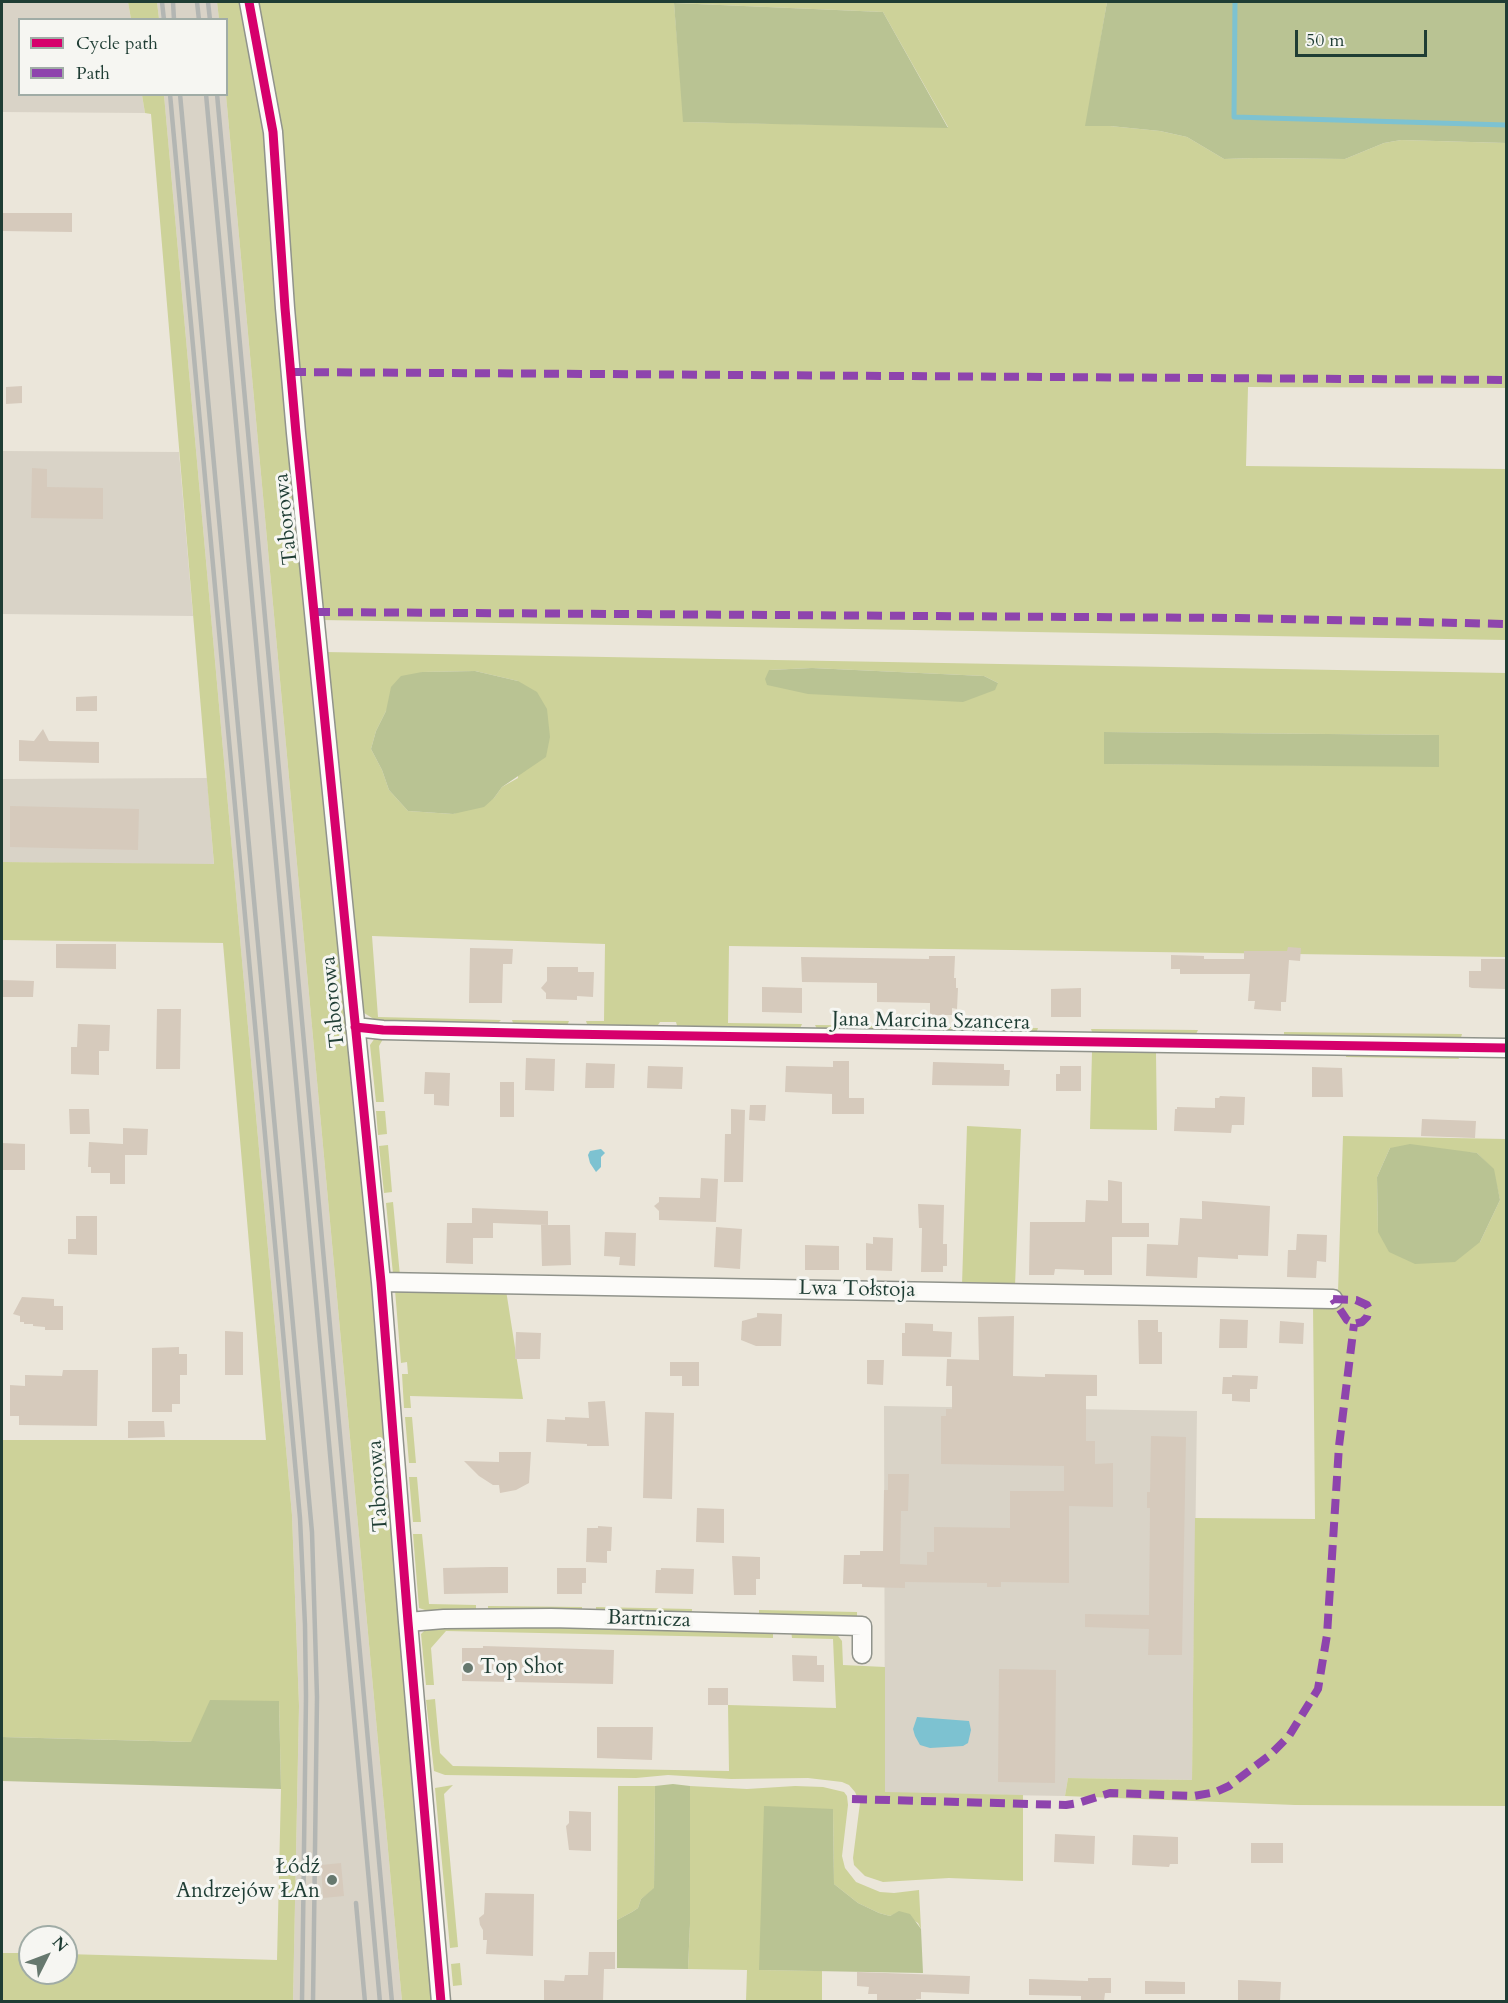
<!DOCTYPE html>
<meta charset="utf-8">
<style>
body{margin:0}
#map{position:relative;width:1508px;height:2003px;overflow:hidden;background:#ebe6da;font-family:Cardo,serif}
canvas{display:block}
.frame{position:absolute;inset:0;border:3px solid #1f3d34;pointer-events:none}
.legend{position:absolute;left:18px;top:18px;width:210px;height:78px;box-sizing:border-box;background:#f6f6f2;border:2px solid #a0aca6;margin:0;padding:8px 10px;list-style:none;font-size:18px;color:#1f3d34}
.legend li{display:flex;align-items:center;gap:12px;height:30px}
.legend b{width:30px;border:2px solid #a0aca6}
.north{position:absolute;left:18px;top:1925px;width:60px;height:60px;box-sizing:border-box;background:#f6f6f2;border:2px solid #a0aca6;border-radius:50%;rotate:48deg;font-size:16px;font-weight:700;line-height:24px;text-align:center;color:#1f3d34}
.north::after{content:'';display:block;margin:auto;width:21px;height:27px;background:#66786e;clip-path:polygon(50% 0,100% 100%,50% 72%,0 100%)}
.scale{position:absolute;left:1295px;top:30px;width:132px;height:27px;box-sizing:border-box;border:3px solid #1f3d34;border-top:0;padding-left:8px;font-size:18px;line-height:21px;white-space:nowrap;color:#1f3d34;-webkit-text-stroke:4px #f6f6f2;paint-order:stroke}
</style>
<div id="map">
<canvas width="1508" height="2003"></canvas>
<div class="frame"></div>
<ul class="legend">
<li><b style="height:8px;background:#d6006c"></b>Cycle path</li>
<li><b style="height:8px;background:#8e44ad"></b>Path</li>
</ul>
<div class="north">N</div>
<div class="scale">50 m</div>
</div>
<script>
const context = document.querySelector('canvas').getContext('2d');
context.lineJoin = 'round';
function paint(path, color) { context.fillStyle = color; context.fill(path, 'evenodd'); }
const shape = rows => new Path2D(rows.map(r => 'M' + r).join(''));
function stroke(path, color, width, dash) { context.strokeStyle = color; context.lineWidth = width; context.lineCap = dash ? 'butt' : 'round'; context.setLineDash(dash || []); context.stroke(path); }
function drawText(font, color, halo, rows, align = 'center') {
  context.font = font + ' Cardo,serif'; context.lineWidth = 6; context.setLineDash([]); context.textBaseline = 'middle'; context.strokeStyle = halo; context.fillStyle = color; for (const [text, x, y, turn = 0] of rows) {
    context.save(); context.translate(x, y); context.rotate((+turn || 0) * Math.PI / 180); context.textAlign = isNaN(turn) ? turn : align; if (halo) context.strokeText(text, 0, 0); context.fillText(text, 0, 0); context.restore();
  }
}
const industrial = shape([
 [2,2,128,2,131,19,20,20,20,94,142,95,145,113,2,112],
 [157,2,217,2,219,19,159,19],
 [164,95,226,95,402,2001,293,2001,299,1706,292,1515],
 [2,451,179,452,193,616,2,614],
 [207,778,214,865,2,862,2,779],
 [884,1406,1197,1411,1192,1780,1068,1778,1065,1796,885,1793]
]);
const green = shape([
 [128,2,157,2,159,19,131,19],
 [217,2,244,2,263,107,375,1279,435,2001,402,2001,226,95,226,20,219,19],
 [255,2,1107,2,1086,126,1110,126,1160,131,1187,137,1224,159,1254,158,1345,159,1384,143,1401,140,1506,143,1506,388,1248,387,1246,466,1506,469,1506,640,322,620],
 [674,3,883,12,948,127,684,122],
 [142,95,164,95,292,1515,299,1706,293,2001,2,2001,2,1953,30,1953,30,1973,66,1973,66,1954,277,1960,281,1789,279,1701,192,1742,2,1737,2,1440,266,1440,223,943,2,940,2,862,214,864,151,114,145,113],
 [325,652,1506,673,1506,957,729,946,728,1023,802,1024,799,1031,678,1029,676,1022,660,1022,656,1028,588,1027,586,1021,604,1021,605,944,372,936,378,1017,501,1020,496,1025,380,1023,361,1011],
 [812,668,984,676,998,683,769,670],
 [475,671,518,681,518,778,502,787,494,798,453,814,408,811,389,790,382,770,371,749,376,731,386,711,422,672],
 [1104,732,1439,735,1439,766,1104,764],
 [512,1020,569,1021,567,1026,514,1026],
 [815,1025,899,1026,896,1032,818,1031],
 [916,1026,951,1027,949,1033,918,1033],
 [966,1027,1038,1028,1036,1034,969,1033],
 [1091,1029,1198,1030,1195,1036,1093,1035],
 [1284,1032,1462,1034,1460,1041,1284,1037],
 [375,1038,554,1038,555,1044,383,1039,379,1046,384,1102,376,1102,370,1045],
 [1064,1047,1191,1049,1193,1053,1156,1053,1157,1130,1090,1129,1092,1052,1062,1051],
 [1346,1052,1457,1053,1459,1059,1346,1057],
 [376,1111,385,1111,387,1134,378,1135],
 [967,1126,1021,1129,1015,1286,962,1285],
 [1343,1136,1506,1139,1506,1806,1295,1805,1065,1796,1068,1778,1192,1780,1195,1518,1315,1519,1313,1305,1338,1292],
 [1390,1148,1477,1153,1493,1169,1500,1200,1480,1242,1378,1232,1377,1177],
 [388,1145,392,1192,384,1193,379,1146],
 [393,1202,400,1276,393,1274,386,1203],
 [395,1290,506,1290,523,1399,410,1396,411,1408,404,1408,402,1374,408,1374,407,1362,401,1363],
 [405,1417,412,1417,416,1463,409,1463],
 [409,1477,417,1477,421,1522,413,1522],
 [413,1534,422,1534,429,1604,476,1605,476,1611,431,1612,419,1608],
 [488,1606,582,1607,582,1612,488,1611],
 [596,1607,692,1609,692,1614,596,1612],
 [759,1610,857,1612,857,1616,759,1615],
 [445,1625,773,1629,773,1638,446,1631,431,1648,434,1685,426,1685,421,1634,426,1629],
 [791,1630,835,1632,842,1641,843,1665,885,1667,885,1792,1023,1795,1023,1881,949,1878,883,1882,865,1876,854,1865,853,1858,860,1803,855,1792,849,1785,842,1782,808,1778,731,1779,668,1775,636,1778,445,1775,434,1771,426,1700,435,1699,440,1753,453,1766,729,1771,728,1705,836,1708,833,1639,792,1638],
 [453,1785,444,1794,458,1947,450,1948,435,1788],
 [618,1786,655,1786,654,1889,641,1899,638,1908,632,1912,617,1920],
 [690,1786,747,1789,795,1786,823,1787,844,1792,847,1796,848,1805,842,1856,845,1868,856,1882,880,1892,894,1893,919,1890,921,1929,918,1923,899,1912,890,1916,879,1913,858,1903,834,1884,833,1809,759,1970,822,1971,822,2001,746,2001,747,1970,688,1969,690,1924],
 [460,1963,462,1985,453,1986,451,1964]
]);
const forest = shape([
 [1107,2,1506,2,1506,143,1401,140,1384,143,1345,159,1255,158,1224,159,1187,137,1160,131,1110,126,1085,126],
 [674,3,883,12,948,128,683,122],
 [812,668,984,676,998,683,995,690,963,702,808,694,767,685,765,679,769,670],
 [475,671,518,681,537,692,547,709,550,737,546,757,502,787,494,798,484,807,453,814,408,811,389,790,382,770,371,749,376,731,386,711,391,687,401,676,422,672],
 [1104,732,1439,735,1439,767,1104,764],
 [1410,1144,1477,1153,1494,1169,1500,1200,1480,1242,1455,1262,1415,1264,1389,1252,1378,1232,1377,1177,1390,1148],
 [210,1700,279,1701,281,1789,2,1781,2,1737,191,1742],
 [673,1784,690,1786,690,1924,688,1969,617,1968,617,1920,632,1912,638,1908,641,1899,654,1888,655,1786],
 [764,1806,833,1809,834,1884,858,1903,879,1913,890,1916,899,1911,910,1914,921,1929,923,1973,759,1970]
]);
const water = shape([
 [601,1149,605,1153,601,1157,601,1167,596,1172,590,1163,588,1155,590,1151],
 [917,1717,969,1721,971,1730,968,1743,963,1746,930,1748,920,1745,915,1736,913,1729]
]);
const stream = shape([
 [1235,2,1234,117,1506,125]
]);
const building = shape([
 [2,213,72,213,72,232,2,231],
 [22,386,22,403,6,404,6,387],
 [32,468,47,469,47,487,103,488,103,519,31,518],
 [97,696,97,711,76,711,76,697],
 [43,729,49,741,99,742,99,763,19,761,19,740,34,741],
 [10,806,139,809,138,850,10,847],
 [56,944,116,944,116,969,56,968],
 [1288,947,1301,948,1300,961,1289,960,1286,1002,1281,1002,1281,1011,1254,1009,1255,1001,1248,1001,1250,974,1180,974,1180,969,1171,969,1171,955,1204,956,1204,959,1244,959,1244,951,1287,951],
 [470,948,513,949,512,964,503,964,502,1003,469,1003],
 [929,956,955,956,954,978,956,978,956,988,958,988,957,1009,952,1008,952,1015,930,1015,930,1003,877,1002,877,983,802,982,801,957,929,959],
 [1481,959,1506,959,1506,989,1472,988,1469,987,1469,971,1481,971],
 [547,967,578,967,578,972,594,972,593,997,577,996,577,1000,546,999,546,993,541,988,547,981],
 [3,980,34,981,33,997,3,997],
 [762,987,802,988,802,1013,762,1012],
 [1081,988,1081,1017,1051,1017,1051,989],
 [157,1009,181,1009,180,1069,156,1069],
 [78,1024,110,1025,109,1051,99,1051,99,1075,71,1074,71,1047,77,1047],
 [526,1058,555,1059,554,1091,525,1090],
 [833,1061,849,1061,849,1098,864,1098,864,1114,832,1114,832,1094,785,1092,786,1066,833,1067],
 [933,1062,1004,1064,1004,1070,1010,1070,1009,1086,932,1085],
 [586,1063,615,1064,614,1088,585,1088],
 [648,1066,683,1067,682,1089,647,1088],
 [1060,1066,1081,1066,1081,1091,1056,1091,1056,1074,1060,1074],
 [1312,1067,1342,1068,1343,1097,1312,1097],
 [425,1072,450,1073,449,1106,434,1105,434,1094,424,1094],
 [500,1082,514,1082,514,1117,500,1117],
 [1220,1096,1245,1097,1244,1125,1232,1125,1231,1133,1174,1131,1175,1109,1177,1109,1177,1107,1215,1108,1215,1098,1219,1098],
 [750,1105,766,1105,765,1121,749,1120],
 [69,1109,89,1109,90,1134,70,1134],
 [731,1109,745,1110,743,1182,724,1182,725,1134,731,1134],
 [1422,1119,1476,1121,1475,1138,1421,1136],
 [123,1128,148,1129,147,1155,125,1155,125,1184,110,1184,110,1173,91,1173,91,1167,88,1167,89,1142,123,1144],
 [2,1143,25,1144,25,1170,2,1170],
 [701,1178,718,1179,716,1222,659,1220,659,1211,654,1206,659,1202,659,1197,700,1198],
 [1108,1180,1122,1182,1122,1223,1149,1223,1149,1237,1112,1237,1112,1275,1084,1275,1084,1270,1055,1269,1054,1275,1029,1275,1030,1222,1085,1222,1086,1200,1108,1201],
 [1202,1201,1270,1206,1268,1256,1238,1255,1238,1259,1198,1257,1197,1278,1146,1276,1147,1244,1178,1245,1180,1218,1202,1219],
 [918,1204,944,1205,943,1244,947,1244,947,1266,943,1266,943,1272,921,1272,922,1228,919,1228],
 [472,1208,548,1211,548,1225,493,1223,493,1238,473,1238,473,1264,446,1263,447,1223,472,1223],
 [76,1216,97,1216,97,1255,68,1254,68,1239,76,1239],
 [541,1225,570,1225,571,1265,542,1266],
 [716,1227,742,1229,740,1269,714,1267],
 [605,1232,636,1233,635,1266,619,1265,620,1257,604,1256],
 [1297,1234,1327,1235,1326,1262,1317,1261,1316,1278,1287,1277,1288,1250,1296,1250],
 [873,1237,893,1238,892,1271,866,1270,866,1243,873,1244],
 [805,1245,839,1246,839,1270,805,1270],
 [22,1297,54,1299,54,1306,63,1306,63,1330,45,1330,45,1327,33,1326,33,1324,24,1324,24,1322,20,1322,20,1316,13,1314],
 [757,1313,782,1314,781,1346,756,1346,741,1340,742,1321,757,1317],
 [1014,1316,1013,1376,1045,1377,1045,1374,1097,1375,1097,1396,1086,1396,1086,1441,1095,1441,1095,1464,1113,1463,1113,1507,1069,1506,1069,1583,1001,1582,1001,1587,987,1587,987,1583,905,1582,905,1588,862,1587,862,1584,843,1584,844,1555,860,1555,860,1551,883,1551,884,1490,888,1490,888,1474,909,1474,908,1511,901,1511,900,1564,927,1565,927,1552,934,1552,934,1527,1010,1528,1010,1491,1064,1491,1064,1466,941,1464,941,1416,946,1416,946,1409,952,1409,952,1386,946,1386,947,1359,979,1360,978,1317],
 [1220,1319,1248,1320,1247,1348,1219,1348],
 [1138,1320,1158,1320,1158,1332,1162,1332,1162,1364,1139,1364],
 [1280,1321,1304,1323,1303,1344,1279,1343],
 [905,1323,933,1324,933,1331,952,1332,951,1357,902,1356,902,1333,905,1333],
 [225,1331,243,1332,243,1375,225,1375],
 [516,1332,541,1333,540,1359,515,1359],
 [179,1347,179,1354,187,1354,187,1375,180,1375,180,1404,172,1404,172,1412,152,1412,152,1348],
 [867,1360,884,1360,883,1385,867,1384],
 [670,1362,699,1362,699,1386,682,1386,682,1376,670,1376],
 [63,1370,98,1370,97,1426,19,1425,19,1416,10,1416,10,1385,25,1386,25,1375,62,1376],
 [1232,1375,1258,1376,1257,1389,1250,1389,1250,1402,1232,1401,1232,1394,1222,1394,1223,1377,1232,1377],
 [605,1401,609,1446,587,1446,587,1444,546,1442,547,1419,565,1420,565,1417,589,1418,588,1402],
 [645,1412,674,1413,672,1499,643,1498],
 [128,1421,164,1421,165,1437,128,1438],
 [1151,1436,1186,1437,1182,1655,1148,1655,1149,1629,1085,1627,1085,1614,1149,1615,1150,1508,1147,1508,1147,1492,1150,1492],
 [499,1452,531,1452,529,1483,516,1490,500,1493,499,1485,493,1485,479,1476,464,1461,499,1462],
 [697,1508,724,1509,724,1543,696,1542],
 [598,1526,612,1527,611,1551,607,1551,607,1563,586,1562,587,1528,598,1528],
 [732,1556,760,1557,760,1579,756,1579,756,1595,734,1595],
 [492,1567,508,1567,508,1593,444,1594,443,1568],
 [557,1568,586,1568,586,1583,582,1583,582,1594,557,1594],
 [661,1568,694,1569,693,1594,655,1593,656,1570,661,1570],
 [483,1646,614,1650,613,1684,462,1681,462,1648,483,1648],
 [792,1655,817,1656,817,1665,824,1665,824,1682,793,1681],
 [999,1669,1056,1670,1055,1783,998,1782],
 [708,1688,728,1688,728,1705,708,1705],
 [597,1727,653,1727,652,1760,597,1758],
 [569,1811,591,1812,591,1851,569,1850,566,1826,569,1823],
 [1055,1834,1095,1836,1094,1864,1054,1862],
 [1133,1835,1178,1837,1178,1864,1170,1864,1169,1867,1132,1865],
 [1251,1843,1283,1843,1283,1863,1251,1863],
 [341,1863,344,1896,323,1898,321,1865],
 [485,1893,534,1894,533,1956,486,1954,487,1940,483,1940,483,1930,480,1925,479,1918,484,1914],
 [589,1952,615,1952,615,1969,604,1969,603,2001,544,2001,544,1980,564,1981,565,1975,588,1975],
 [857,1972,970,1976,969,1994,921,1992,921,1999,916,1999,916,2000,877,2001,877,1994,868,1994,869,1987,857,1986],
 [1088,1978,1111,1978,1111,1993,1105,1993,1104,2001,1081,2001,1081,1996,1029,1995,1029,1979,1088,1981],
 [1238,1980,1281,1982,1280,2001,1238,2001],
 [1145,1981,1185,1982,1185,1994,1145,1994]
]);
const minor = shape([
 [249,2,273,132,285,308,296,433,381,1282,408,1622,441,2002],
 [355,1027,383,1030,560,1034,1506,1048],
 [381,1282,1333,1299],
 [408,1622,444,1619,551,1618,862,1626,862,1654]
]);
const rail = shape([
 [162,2,164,20],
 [173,2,174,20],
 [197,2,199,20],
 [208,2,210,20],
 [170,94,300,1518,305,1625,306,1696,302,2002],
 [180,94,312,1532,317,1697,313,2002],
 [206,94,380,2002],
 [217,94,392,2002],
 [356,1903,365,2002]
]);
const quiet = shape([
 [291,372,1506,380],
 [315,612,1238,618,1506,624],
 [1333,1299,1356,1300,1367,1305,1369,1309,1367,1317,1362,1322,1354,1324,1347,1320,1333,1299],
 [852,1799,1066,1805,1078,1803,1110,1793,1194,1796,1216,1792,1229,1786,1270,1755,1289,1736,1318,1689,1327,1635,1339,1446,1354,1324]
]);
const cycleway = shape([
 [249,2,273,132,285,308,296,433,381,1282,408,1622,441,2002],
 [355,1027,383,1030,560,1034,1506,1048]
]);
const markers = [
 [468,1668,6,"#66786e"],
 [332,1880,6,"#66786e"]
];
const streetNames = [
 ["Taborowa",287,519,-96],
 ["Taborowa",334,1002,-96],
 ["Jana Marcina Szancera",931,1022,1],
 ["Lwa Tołstoja",857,1290,1],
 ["Taborowa",379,1486,-94],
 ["Bartnicza",649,1620,2]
];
const poiNames = [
 ["Top Shot",480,1668],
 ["Łódź",320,1868,"right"],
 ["Andrzejów ŁAn",320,1892,"right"]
];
paint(industrial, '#d9d3c7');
paint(green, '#cdd299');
paint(forest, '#b9c393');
paint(water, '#7dc2d1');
stroke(stream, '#7dc2d1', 5);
paint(building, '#d6cabc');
stroke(minor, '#90938b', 21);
stroke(minor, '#fcfbf9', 18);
stroke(rail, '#b3b6b3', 4.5);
stroke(quiet, '#8e44ad', 8, [15, 8]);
stroke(cycleway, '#d6006c', 9);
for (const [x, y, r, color] of markers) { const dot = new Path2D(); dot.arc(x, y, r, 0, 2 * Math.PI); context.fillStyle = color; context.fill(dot); stroke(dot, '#f6f6f2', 2); }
drawText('21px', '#1f3d34', '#f6f6f2', streetNames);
drawText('21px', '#1f3d34', '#f6f6f2', poiNames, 'left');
</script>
